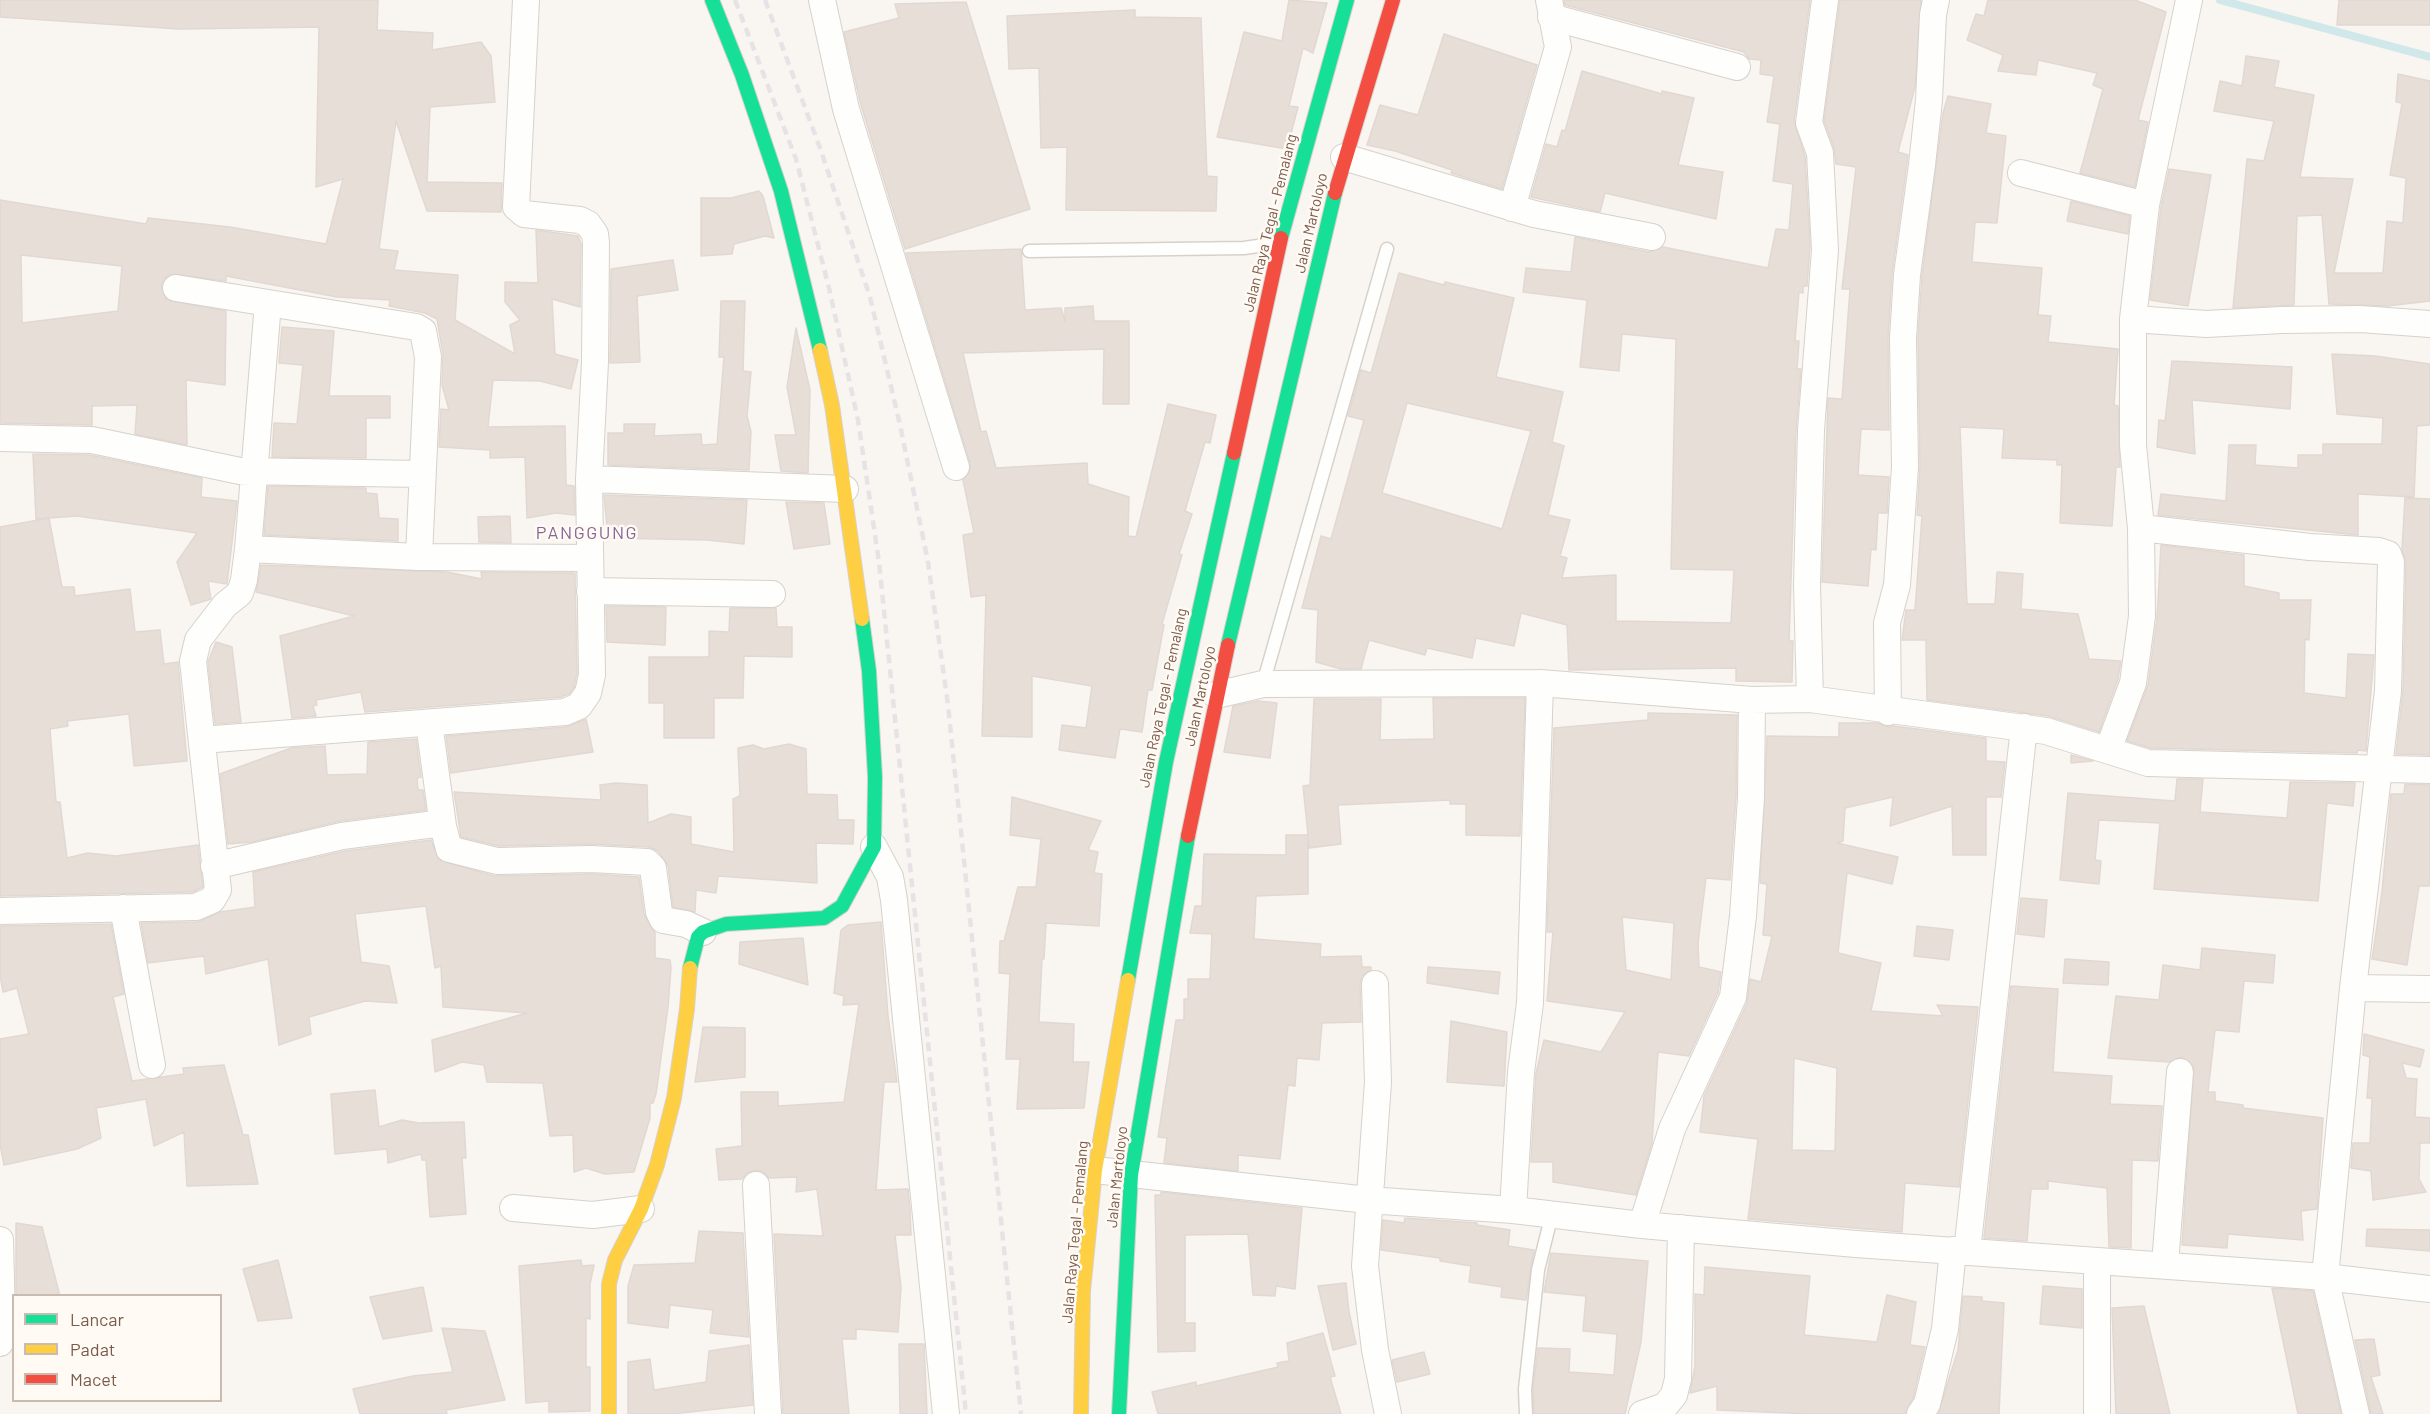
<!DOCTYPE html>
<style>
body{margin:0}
#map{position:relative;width:2430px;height:1414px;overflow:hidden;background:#f9f5f0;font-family:Barlow,sans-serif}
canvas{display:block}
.legend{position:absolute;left:12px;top:1294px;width:210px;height:108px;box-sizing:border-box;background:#fffaf3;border:2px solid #cabbb1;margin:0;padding:8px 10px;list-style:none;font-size:18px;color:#7a5c4d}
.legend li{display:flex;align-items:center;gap:12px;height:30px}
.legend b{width:30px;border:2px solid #cabbb1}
</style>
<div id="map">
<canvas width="2430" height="1414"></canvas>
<ul class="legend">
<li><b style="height:8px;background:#16e098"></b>Lancar</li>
<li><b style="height:8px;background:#ffcf43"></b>Padat</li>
<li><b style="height:8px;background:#f24e42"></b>Macet</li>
</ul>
</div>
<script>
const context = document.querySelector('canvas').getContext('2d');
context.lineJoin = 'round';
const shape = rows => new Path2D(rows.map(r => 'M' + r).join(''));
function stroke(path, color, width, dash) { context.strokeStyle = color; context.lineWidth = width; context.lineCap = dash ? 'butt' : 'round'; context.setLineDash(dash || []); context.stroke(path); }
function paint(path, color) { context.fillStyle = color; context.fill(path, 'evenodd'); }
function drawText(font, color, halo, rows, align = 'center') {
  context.font = font + ' Barlow,sans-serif'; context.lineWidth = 5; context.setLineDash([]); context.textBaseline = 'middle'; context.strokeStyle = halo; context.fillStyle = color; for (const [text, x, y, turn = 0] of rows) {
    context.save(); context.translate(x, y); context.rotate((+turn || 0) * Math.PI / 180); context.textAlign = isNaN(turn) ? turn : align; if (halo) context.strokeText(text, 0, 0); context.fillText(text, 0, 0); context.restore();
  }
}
const stream = shape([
 [2220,0,2430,57]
]);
const building = shape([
 [0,0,378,0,377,30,433,33,432,50,481,42,491,56,495,102,430,107,427,182,502,183,501,212,427,211,396,121,379,249,398,251,394,270,458,275,455,320,515,354,510,325,520,320,505,302,505,282,538,283,536,230,578,236,581,244,580,307,552,299,555,354,578,360,571,389,540,381,493,380,488,427,565,426,566,485,574,486,575,515,556,513,527,518,525,457,490,458,490,450,439,447,441,409,449,410,442,385,443,354,437,319,425,313,389,306,390,300,337,297,226,276,226,281,171,274,164,279,161,286,167,300,226,311,225,385,186,380,187,445,135,434,137,405,92,406,92,425,0,423,0,200,146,224,148,218,230,227,326,244,343,179,316,187,319,27,179,29,0,17,0,0],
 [21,255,122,266,118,311,22,323,21,255],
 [1289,0,1327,3,1313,53,1303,48,1289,106,1298,107,1287,149,1217,137,1244,32,1282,41,1289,0],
 [1564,0,1810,0,1794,121,1805,156,1810,245,1807,286,1803,286,1803,293,1799,292,1795,341,1799,341,1797,369,1801,369,1796,429,1789,641,1793,641,1792,682,1736,681,1736,668,1569,670,1567,625,1521,613,1514,646,1476,638,1472,658,1427,648,1425,655,1369,640,1361,669,1341,669,1316,662,1318,610,1302,608,1321,536,1331,539,1364,420,1348,416,1361,370,1371,373,1399,273,1444,285,1445,282,1514,298,1496,377,1563,392,1552,442,1564,446,1548,515,1570,520,1560,556,1567,558,1562,578,1616,575,1616,621,1731,623,1734,570,1671,569,1676,339,1622,334,1619,371,1580,367,1587,300,1523,292,1526,268,1571,272,1575,237,1649,252,1663,247,1768,268,1776,229,1789,230,1793,184,1773,181,1780,124,1767,122,1774,76,1760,74,1761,60,1749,59,1744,52,1565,5,1564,0],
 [1407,403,1531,431,1502,529,1382,493,1407,403],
 [1840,0,1921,0,1915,87,1898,152,1908,155,1892,274,1888,337,1889,430,1861,429,1858,475,1889,477,1887,513,1878,513,1876,550,1871,549,1868,586,1822,582,1828,398,1842,399,1850,289,1842,289,1856,167,1836,164,1834,148,1824,121,1840,0],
 [1988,0,2135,0,2166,12,2138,120,2148,122,2135,187,2080,173,2103,89,2093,85,2097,73,2038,60,2036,75,1998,71,2003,55,1967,40,1976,14,1984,16,1988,0],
 [2339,0,2430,0,2430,25,2337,25,2339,0],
 [966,2,1030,209,905,249,861,105,844,32,899,18,895,4,966,2],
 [1135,10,1135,17,1201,18,1207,176,1217,177,1216,211,1066,210,1067,147,1041,148,1039,68,1009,69,1007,16,1135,10],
 [1444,34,1537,65,1502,189,1451,173,1452,170,1395,151,1367,145,1380,105,1418,115,1444,34],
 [2246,56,2279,61,2274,87,2314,95,2300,177,2353,179,2334,273,2383,273,2387,221,2403,223,2406,178,2390,175,2402,103,2396,102,2398,74,2430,81,2430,301,2387,306,2329,304,2322,215,2297,216,2294,305,2233,308,2247,159,2264,161,2274,121,2214,111,2220,81,2242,86,2246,56],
 [1582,71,1662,94,1662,91,1694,98,1678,165,1723,172,1716,219,1605,193,1600,212,1531,197,1546,144,1557,147,1562,130,1565,131,1582,71],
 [1948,96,1991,104,1986,133,2006,136,1997,223,1975,222,1972,262,2042,268,2038,315,2051,316,2048,342,2118,349,2114,405,2118,406,2120,467,2116,467,2112,526,2060,523,2062,465,2057,465,2057,460,2002,458,2004,429,1960,427,1967,604,1995,604,1997,572,2023,574,2021,609,2078,614,2089,659,2121,661,2118,679,2099,732,2048,716,1927,700,1926,640,1902,640,1906,610,1915,610,1922,516,1917,515,1920,467,1918,338,1922,276,1943,113,1948,96],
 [2169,169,2211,175,2188,306,2150,300,2161,207,2169,169],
 [759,191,763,196,774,238,765,236,734,244,732,254,701,256,701,198,731,198,759,191],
 [2071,201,2130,216,2128,234,2067,221,2071,201],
 [1021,249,1025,310,1061,308,1065,321,1065,308,1093,306,1094,321,1129,321,1129,404,1103,404,1104,349,963,353,981,432,986,431,996,468,1087,463,1088,484,1129,497,1128,536,1136,537,1168,404,1216,415,1210,443,1205,442,1185,511,1192,514,1179,554,1182,555,1162,624,1164,625,1152,690,1148,690,1142,732,1120,729,1115,758,1059,750,1062,725,1086,728,1092,686,1032,676,1032,737,982,736,986,595,971,597,963,535,974,533,963,480,970,471,970,463,906,253,1021,249],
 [673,260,678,290,637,296,640,362,610,363,611,269,673,260],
 [721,301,745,301,743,371,751,372,747,416,751,432,749,470,608,465,608,433,624,433,624,424,655,424,654,436,701,434,702,445,717,444,724,357,719,357,721,301],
 [282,327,334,331,329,396,390,396,390,418,366,418,366,458,272,457,274,423,297,424,303,365,279,363,282,327],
 [796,328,810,390,808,473,781,471,775,435,796,435,787,387,796,328],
 [2332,354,2375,356,2430,364,2430,425,2417,426,2414,497,2358,494,2358,535,2158,515,2161,494,2226,501,2229,445,2256,445,2255,465,2298,468,2298,455,2323,455,2323,444,2382,444,2383,418,2337,414,2332,354],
 [2172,361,2292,367,2290,409,2192,400,2195,454,2157,447,2159,420,2165,421,2172,361],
 [33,454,90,455,202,478,201,497,237,501,227,584,208,581,211,599,191,605,177,562,197,533,77,516,36,519,33,454],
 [268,486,366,488,366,493,377,494,379,518,398,519,398,541,264,535,268,486],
 [604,495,747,500,744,544,707,540,608,538,604,495],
 [2405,498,2430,499,2430,755,2396,754,2403,691,2406,562,2402,550,2405,498],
 [786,502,824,503,830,544,794,549,786,502],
 [510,516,511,543,479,542,478,517,510,516],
 [49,518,62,587,74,587,75,596,130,589,135,632,160,630,164,664,178,662,187,761,134,766,129,714,67,721,68,726,50,729,56,802,60,802,67,858,88,853,116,856,198,845,203,887,193,892,0,896,0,527,49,518],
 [2161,545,2244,555,2244,586,2279,593,2279,600,2311,600,2309,640,2305,639,2304,693,2346,698,2348,654,2374,655,2366,751,2358,750,2357,753,2150,748,2127,741,2148,685,2157,618,2161,545],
 [261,565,447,572,482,579,481,572,575,573,577,673,574,687,569,694,561,697,365,712,361,692,316,700,317,705,313,706,316,716,292,718,280,636,354,616,256,592,261,565],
 [606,606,666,607,665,645,607,642,606,606],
 [730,608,776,608,777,627,792,627,792,657,744,656,743,698,714,698,714,738,664,738,664,703,649,703,649,657,709,657,709,631,729,632,730,608],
 [216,642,232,647,241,722,215,724,208,662,216,642],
 [1433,698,1525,698,1520,836,1466,835,1466,804,1450,804,1450,800,1338,805,1341,844,1309,848,1308,837,1308,894,1256,896,1254,939,1321,944,1320,957,1361,956,1362,967,1371,967,1371,970,1362,976,1360,984,1361,1022,1322,1023,1319,1060,1297,1058,1295,1086,1288,1085,1280,1159,1238,1155,1238,1171,1164,1163,1167,1138,1158,1137,1176,1020,1184,1020,1184,999,1188,999,1188,979,1210,979,1212,934,1190,933,1195,906,1202,906,1204,854,1286,855,1286,835,1308,835,1303,786,1310,785,1314,699,1381,699,1380,740,1434,739,1433,698],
 [1258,701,1277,703,1270,758,1224,752,1233,706,1258,701],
 [1648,713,1737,715,1736,797,1730,880,1706,878,1698,943,1699,967,1721,972,1718,993,1689,1056,1658,1052,1652,1143,1636,1195,1553,1182,1553,1162,1531,1162,1536,1073,1544,1040,1601,1052,1625,1012,1547,1001,1553,932,1547,932,1554,728,1648,720,1648,713],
 [1622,917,1674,923,1671,980,1626,970,1622,917],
 [586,719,593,752,451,773,446,736,566,727,586,719],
 [1839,723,1877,723,1888,727,1894,726,1986,738,1986,761,2005,762,2001,797,1986,797,1986,855,1953,855,1952,806,1890,826,1893,797,1845,808,1843,841,1837,843,1898,857,1892,884,1847,873,1838,953,1881,963,1871,1011,1943,1016,1937,1005,1978,1007,1959,1187,1905,1183,1902,1232,1748,1219,1758,1139,1700,1132,1704,1096,1747,1003,1750,979,1761,982,1772,936,1763,935,1767,884,1760,883,1767,736,1839,737,1839,723],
 [1794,1058,1837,1068,1835,1151,1792,1150,1794,1058],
 [416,739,421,777,417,778,418,790,423,790,426,810,340,821,252,842,228,844,220,774,291,748,325,746,327,775,367,774,368,742,416,739],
 [789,744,806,749,807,794,837,795,838,820,854,820,853,844,816,843,817,883,718,876,716,893,696,890,695,912,673,907,668,865,658,851,649,847,591,844,499,846,461,837,454,792,601,800,600,785,616,783,647,785,648,823,671,814,691,817,691,844,734,852,733,799,740,796,738,748,753,745,764,749,789,744],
 [2071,755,2093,761,2071,763,2071,755],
 [2177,779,2203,779,2200,812,2287,818,2290,782,2355,783,2353,806,2327,803,2318,901,2154,889,2160,823,2099,820,2095,860,2101,861,2099,884,2060,880,2068,793,2175,801,2177,779],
 [2405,784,2430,785,2430,886,2419,886,2407,965,2372,959,2382,892,2391,794,2404,794,2405,784],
 [1012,797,1101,821,1088,850,1098,852,1094,873,1102,874,1099,926,1046,923,1044,959,1042,959,1039,1022,1074,1024,1073,1062,1089,1062,1084,1108,1017,1109,1020,1059,1006,1059,1010,974,999,973,1000,941,1004,941,1018,887,1036,887,1041,839,1010,835,1012,797],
 [431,840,439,860,494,876,591,874,639,877,644,914,655,933,655,958,670,960,671,968,668,1007,656,1094,653,1103,650,1103,650,1118,634,1172,605,1174,586,1168,574,1172,573,1135,550,1136,543,1083,487,1082,484,1065,462,1062,435,1072,432,1040,527,1013,443,1007,441,966,435,968,426,906,355,914,361,962,389,966,397,1003,365,1001,309,1017,311,1034,279,1045,268,959,206,974,204,956,148,963,141,923,197,922,220,912,255,907,253,872,345,851,431,840],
 [2021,898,2047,900,2044,937,2017,934,2021,898],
 [881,922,888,1016,897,1082,884,1082,876,1190,908,1189,910,1209,911,1235,895,1235,901,1287,898,1332,856,1329,856,1339,842,1339,849,1414,783,1414,774,1234,823,1236,817,1189,796,1192,797,1177,769,1178,763,1172,756,1170,747,1173,742,1179,719,1180,716,1149,742,1146,741,1092,778,1092,778,1106,844,1102,859,1004,843,1005,844,996,834,993,841,930,848,925,881,922],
 [111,924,124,994,113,997,132,1081,184,1074,183,1068,224,1065,243,1135,248,1135,258,1184,187,1186,184,1132,154,1146,146,1099,96,1108,101,1138,77,1149,4,1165,0,1144,0,1039,29,1034,17,988,3,992,0,975,0,926,111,924],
 [1917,926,1953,930,1949,960,1914,956,1917,926],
 [803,938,808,985,739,964,740,942,803,938],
 [2202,948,2275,955,2273,983,2244,981,2239,1032,2215,1030,2208,1092,2215,1092,2215,1101,2243,1105,2243,1108,2323,1118,2317,1209,2301,1211,2303,1240,2228,1234,2227,1248,2182,1245,2194,1066,2182,1057,2169,1062,2108,1058,2116,996,2159,1000,2163,965,2200,970,2202,948],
 [2065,959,2109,962,2108,985,2063,983,2065,959],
 [1428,967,1500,972,1498,994,1427,983,1428,967],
 [2011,986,2058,989,2053,1072,2112,1076,2110,1104,2162,1106,2158,1161,2132,1160,2131,1248,2109,1247,2107,1188,2048,1181,2048,1189,2031,1189,2027,1241,1984,1238,2011,986],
 [1451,1021,1507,1032,1504,1086,1447,1082,1451,1021],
 [703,1027,745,1028,745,1077,695,1082,703,1027],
 [2364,1034,2424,1050,2420,1067,2402,1063,2406,1078,2417,1079,2415,1117,2430,1118,2430,1143,2420,1143,2419,1179,2426,1192,2373,1200,2371,1171,2351,1168,2353,1143,2370,1143,2372,1098,2367,1098,2370,1057,2363,1055,2364,1034],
 [375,1090,379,1127,402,1120,419,1123,464,1122,466,1158,462,1158,466,1214,430,1217,426,1160,422,1160,421,1154,388,1163,387,1149,335,1154,331,1094,375,1090],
 [1161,1192,1302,1208,1295,1289,1276,1286,1275,1296,1253,1295,1248,1234,1185,1235,1185,1323,1195,1323,1195,1351,1158,1352,1155,1195,1161,1195,1161,1192],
 [1405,1218,1477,1223,1477,1225,1510,1230,1508,1246,1534,1250,1526,1300,1501,1297,1502,1287,1469,1282,1471,1266,1440,1261,1440,1258,1381,1250,1383,1220,1404,1223,1405,1218],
 [16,1223,42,1227,60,1296,16,1296,16,1223],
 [2367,1229,2430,1230,2430,1251,2366,1246,2367,1229],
 [699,1231,743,1233,749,1337,710,1333,713,1310,670,1305,668,1328,628,1323,628,1286,634,1265,695,1263,699,1231],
 [1551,1253,1648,1261,1641,1342,1625,1414,1534,1414,1533,1389,1538,1348,1570,1349,1569,1372,1614,1375,1617,1334,1583,1331,1586,1296,1544,1292,1551,1253],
 [278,1260,292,1318,258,1321,243,1269,278,1260],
 [581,1260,582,1266,594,1265,590,1284,590,1319,586,1318,586,1367,590,1367,590,1411,549,1412,549,1401,526,1403,519,1266,581,1260],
 [1705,1267,1810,1276,1804,1335,1877,1342,1887,1295,1916,1302,1910,1345,1925,1347,1913,1398,1905,1414,1810,1414,1717,1410,1717,1386,1690,1393,1695,1366,1695,1294,1704,1295,1705,1267],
 [1346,1283,1349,1312,1356,1344,1333,1350,1318,1286,1346,1283],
 [2043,1286,2082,1289,2082,1328,2040,1324,2043,1286],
 [423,1287,432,1331,383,1339,370,1297,423,1287],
 [2272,1288,2313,1291,2341,1414,2298,1414,2272,1288],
 [1963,1296,1982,1297,1982,1301,2004,1303,1999,1414,1938,1414,1958,1350,1963,1296],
 [2144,1306,2170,1414,2116,1414,2112,1308,2144,1306],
 [442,1328,485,1331,505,1400,446,1410,447,1414,360,1414,353,1389,413,1376,453,1372,442,1328],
 [1323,1333,1335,1376,1330,1377,1341,1414,1158,1414,1152,1392,1196,1382,1196,1386,1278,1367,1277,1363,1289,1361,1287,1343,1323,1333],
 [2374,1339,2380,1375,2371,1377,2383,1414,2371,1414,2355,1340,2374,1339],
 [899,1344,924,1344,927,1414,900,1414,899,1344],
 [749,1345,753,1405,672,1414,628,1414,628,1362,650,1359,654,1390,706,1382,709,1351,749,1345],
 [1424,1352,1430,1374,1397,1382,1392,1360,1424,1352]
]);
const lane = shape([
 [1029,251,1244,248,1279,243],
 [1263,684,1387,249],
 [1526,1414,1525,1389,1538,1270,1552,1214]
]);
const street = shape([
 [822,0,846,109,956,467],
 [1551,17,1737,67],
 [1344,157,1534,214,1652,237],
 [2021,173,2146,205],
 [1512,208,1558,47,1549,0],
 [176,288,416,327,423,331,428,357,419,557],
 [2133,319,2206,324,2282,320,2360,319,2430,324],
 [0,438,92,440,240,471,421,474],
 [589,479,845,489],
 [2141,528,2310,547,2379,551,2388,554,2391,562,2388,691,2353,988,2325,1277,2356,1414],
 [248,549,419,557,590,558],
 [590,591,772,594],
 [1216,695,1263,684,1540,683,1752,700,1810,699,2046,731,2148,763,2430,770],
 [1810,699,1807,585,1811,430,1825,250,1820,153,1809,123,1825,0],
 [1888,712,1887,623,1897,585,1905,467,1903,338,1907,275,1922,165,1929,100,1933,15,1936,0],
 [429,723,443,826],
 [202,740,565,712,579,706,588,693,592,675,589,479,595,362,596,243,595,234,588,224,580,220,524,214,516,207,526,0],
 [2108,750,2133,683,2142,616,2141,528,2133,445,2133,319,2146,205,2189,0],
 [874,847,890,877,894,900,946,1414],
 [214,866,342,836,435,824,443,826,449,849,497,861,591,859,647,862,653,868,659,912,663,920,686,924,703,932],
 [123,908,152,1065],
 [0,911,196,907,212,900,218,890,193,661,198,640,225,605,240,593,244,580,248,549,268,303],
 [1375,984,1378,1082,1365,1266,1375,1350,1388,1414],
 [2353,988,2430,989],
 [1095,1170,1368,1200,1513,1210,1642,1225,1856,1244,2325,1277,2430,1289],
 [756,1185,768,1414],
 [513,1208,593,1215,641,1209],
 [1513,1210,1521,1072,1530,1003,1540,683],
 [1642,1225,1672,1129,1733,997,1743,916,1751,798,1752,700],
 [0,1240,2,1319,0,1343],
 [1967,1252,2024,727],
 [2165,1264,2180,1072],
 [1642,1414,1665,1406,1674,1395,1678,1379,1681,1228],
 [1920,1414,1927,1404,1945,1329,1953,1250],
 [2097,1414,2097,1262]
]);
const fast = shape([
 [712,0,742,75,781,191,820,350],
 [1281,238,1347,0],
 [1228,645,1335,193],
 [690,968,698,937,703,932,726,924,824,918,842,906,874,847,875,777,869,671,862,619],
 [1128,980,1166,762,1234,453],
 [1119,1414,1131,1175,1188,836]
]);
const slow = shape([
 [820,350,832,405,862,619],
 [609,1414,609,1284,615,1260,641,1209,657,1165,674,1098,687,1009,690,968],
 [1081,1414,1083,1291,1095,1170,1128,980]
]);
const jam = shape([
 [1335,193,1393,0],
 [1234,453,1281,238],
 [1188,836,1228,645]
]);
const rail = shape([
 [735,0,796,159,829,288,858,420,879,562,966,1414],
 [765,0,820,148,870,297,900,425,928,562,948,705,1021,1414]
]);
const streetNames = [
 ["Jalan Raya Tegal - Pemalang",1270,223,-76],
 ["Jalan Martoloyo",1311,223,-77],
 ["Jalan Martoloyo",1200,696,-78],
 ["Jalan Raya Tegal - Pemalang",1163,698,-78],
 ["Jalan Martoloyo",1117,1177,-84],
 ["Jalan Raya Tegal - Pemalang",1075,1232,-85]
];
const quarterNames = [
 ["PANGGUNG",587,533]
];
stroke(stream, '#d0e8ea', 8);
paint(building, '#e6ded7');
stroke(building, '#e2d8d2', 1.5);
stroke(lane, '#d7d1cb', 15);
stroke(street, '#d7d1cb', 28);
stroke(fast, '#d9d2cb', 16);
stroke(slow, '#d9d2cb', 16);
stroke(jam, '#d9d2cb', 16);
stroke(lane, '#fefefd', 12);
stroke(street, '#fefefd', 26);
stroke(fast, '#16e098', 14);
stroke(slow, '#ffcf43', 14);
stroke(jam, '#f24e42', 14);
stroke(rail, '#e6e3e7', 4.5, [9, 6]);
drawText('15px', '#7a5c4d', '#fffaf3', streetNames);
context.letterSpacing = '1.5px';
drawText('18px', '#846695', '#fffaf3', quarterNames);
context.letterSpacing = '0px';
</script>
